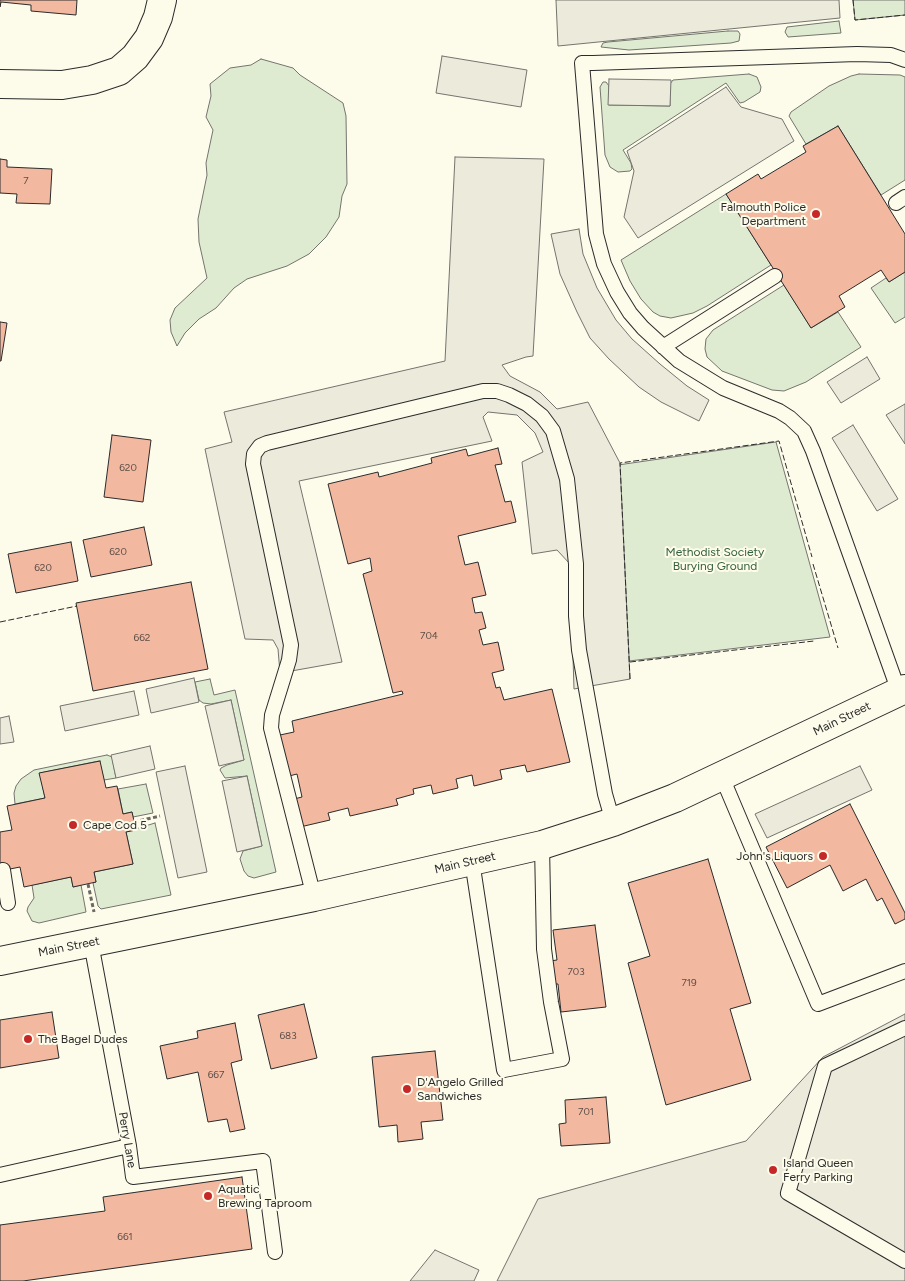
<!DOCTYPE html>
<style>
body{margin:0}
canvas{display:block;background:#fdfbea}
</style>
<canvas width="905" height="1281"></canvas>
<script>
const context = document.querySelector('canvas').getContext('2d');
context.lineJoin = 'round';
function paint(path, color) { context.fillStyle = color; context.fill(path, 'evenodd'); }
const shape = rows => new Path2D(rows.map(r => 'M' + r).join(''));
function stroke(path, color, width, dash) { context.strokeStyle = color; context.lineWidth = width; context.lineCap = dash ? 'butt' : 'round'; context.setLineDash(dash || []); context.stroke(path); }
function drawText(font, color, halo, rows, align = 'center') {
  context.font = font + ' Figtree,sans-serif'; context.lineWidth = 4; context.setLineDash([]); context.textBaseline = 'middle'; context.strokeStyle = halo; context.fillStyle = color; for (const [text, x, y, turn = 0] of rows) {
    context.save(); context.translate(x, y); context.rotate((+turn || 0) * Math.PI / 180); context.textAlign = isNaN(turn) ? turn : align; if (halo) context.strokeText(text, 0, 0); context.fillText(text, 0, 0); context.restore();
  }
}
const green = shape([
 [853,0,905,0,905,15,855,20,853,0],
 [839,21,841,33,788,37,785,32,787,27,839,21],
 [728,31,738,31,740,34,739,41,731,43,629,50,601,47,603,43,608,42,728,31],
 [261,59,293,68,300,75,343,103,346,116,347,184,342,196,339,217,326,237,309,254,287,266,247,279,234,288,216,308,199,319,185,333,177,346,171,332,170,320,175,308,207,278,199,242,198,219,207,175,206,163,213,130,206,117,211,96,210,84,230,68,251,65,261,59],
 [749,74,757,77,761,87,760,92,744,102,740,103,726,83,623,150,631,163,632,169,630,171,618,172,610,167,605,155,600,87,603,82,606,82,609,86,609,105,670,106,670,84,673,80,749,74],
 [859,74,900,75,905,77,905,180,881,195,838,126,806,144,789,116,791,112,829,86,851,76,859,74],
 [726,194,771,265,707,306,693,313,671,318,660,316,653,312,641,299,630,281,621,260,726,194],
 [905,272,905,317,895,323,871,288,886,278,889,282,905,272],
 [784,285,811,328,838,312,861,347,806,382,784,391,772,390,722,371,707,357,705,349,706,339,713,330,784,285],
 [776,442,830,637,629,661,618,465,776,442],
 [210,679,214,695,235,690,276,872,254,878,248,876,244,871,240,859,243,851,262,846,247,776,225,778,220,770,221,768,227,765,244,760,231,700,211,704,203,703,199,700,195,682,210,679],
 [107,755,112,757,116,778,104,780,99,761,40,773,45,798,15,804,14,793,16,786,21,779,34,770,107,755],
 [146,784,153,813,133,817,132,812,123,814,118,789,146,784],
 [155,823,171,895,101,909,98,906,93,883,96,882,94,872,133,864,126,832,155,823],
 [71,877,73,887,81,885,86,912,39,923,32,921,27,911,28,907,34,898,32,885,71,877]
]);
const parking = shape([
 [556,0,839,0,840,18,558,46,556,0],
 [442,56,527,70,521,107,436,93,442,56],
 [609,79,671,80,670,106,608,105,609,79],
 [726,87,741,107,782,119,794,141,638,238,624,217,634,171,627,151,726,87],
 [455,157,544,159,533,356,526,357,502,365,510,376,540,392,557,409,588,402,620,463,630,679,574,689,570,564,557,550,532,554,522,462,543,452,535,433,517,415,488,412,483,417,492,441,299,481,342,662,280,673,278,649,273,640,245,639,205,449,232,442,224,412,445,361,455,157],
 [579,229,583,254,597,288,616,320,632,339,660,364,687,386,709,400,699,421,661,402,639,387,609,359,590,338,577,312,560,274,551,234,579,229],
 [867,357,880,379,841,403,827,382,867,357],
 [905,404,905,444,886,415,905,404],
 [853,425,898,499,877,511,832,438,853,425],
 [194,678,199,702,151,713,146,689,194,678],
 [134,691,139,715,65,731,60,706,134,691],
 [231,700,244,760,219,766,205,706,231,700],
 [9,716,14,742,0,744,0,718,9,716],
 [150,746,155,769,116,778,111,755,150,746],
 [185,766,207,872,178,878,156,772,185,766],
 [860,766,872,790,767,838,755,814,860,766],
 [247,776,262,846,237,852,222,781,247,776],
 [905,1014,905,1281,497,1281,538,1199,746,1141,823,1057,905,1014],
 [435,1250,479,1270,474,1281,410,1281,435,1250]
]);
const building = shape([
 [0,0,77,0,76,15,31,11,31,5,1,2,0,7,0,0],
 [838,126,905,234,905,272,889,282,881,270,839,296,845,307,811,328,726,194,758,174,761,179,806,152,803,146,838,126],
 [0,159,7,160,7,167,52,169,50,204,16,203,17,194,0,193,0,159],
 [0,322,7,323,1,361,0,361,0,322],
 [112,435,151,440,143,502,104,497,112,435],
 [498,448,502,464,495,465,505,502,511,501,516,522,458,536,465,565,478,562,486,595,472,598,475,613,482,612,486,628,479,630,483,645,498,642,504,670,492,673,496,688,500,687,504,700,552,689,570,762,527,772,525,765,500,770,502,779,474,786,472,775,456,779,458,788,433,794,431,785,413,789,414,794,396,799,398,805,350,816,348,808,328,813,330,820,300,827,294,799,302,797,297,774,289,776,280,735,294,732,292,721,403,694,402,691,393,693,363,574,372,571,370,558,348,564,328,484,378,472,379,477,432,463,431,458,466,449,468,456,498,448],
 [144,527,152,565,91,577,83,540,144,527],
 [71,542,78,581,16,593,8,554,71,542],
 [191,582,208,669,93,691,76,603,191,582],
 [100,761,106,788,117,786,123,814,132,812,136,830,126,832,133,864,94,872,96,882,73,887,71,877,24,887,20,867,0,871,0,832,12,830,7,806,45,798,39,773,100,761],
 [850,804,905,913,905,919,895,924,882,898,877,901,866,879,843,891,830,865,787,888,766,847,850,804],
 [708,859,751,1003,730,1009,751,1080,666,1105,628,963,650,956,628,883,708,859],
 [595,925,606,1007,561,1012,558,984,553,984,550,961,557,960,553,930,595,925],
 [304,1004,317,1058,271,1069,258,1015,304,1004],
 [52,1012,59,1058,0,1068,0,1020,52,1012],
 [235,1023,242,1060,231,1063,245,1129,230,1132,227,1119,208,1122,198,1072,167,1079,160,1046,198,1038,197,1031,235,1023],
 [435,1051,443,1120,421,1122,423,1139,398,1142,397,1125,379,1127,372,1057,435,1051],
 [606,1097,610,1143,561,1146,559,1124,566,1123,565,1100,606,1097],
 [242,1177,252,1249,23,1281,0,1281,0,1225,105,1211,103,1197,242,1177]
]);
const path = shape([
 [134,822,160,816],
 [88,884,94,912]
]);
const lane = shape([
 [896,203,905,197],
 [663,347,775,276],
 [899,692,813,451,804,431,790,418,779,411,723,388,679,361,643,328,630,313,617,292,604,264,596,234,582,63,593,63,857,54,891,55,905,60],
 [722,777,818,1004,905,971],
 [472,861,504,1070,562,1059,551,1002,544,949,542,845],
 [3,870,8,903],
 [314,897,271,728,272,715,289,660,291,645,253,464,254,454,260,446,267,443,483,391,497,391,509,395,527,404,542,416,553,431,567,479,576,564,576,616,579,650,605,794,613,822],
 [91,943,129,1146,133,1177,263,1161,275,1252],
 [905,1028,825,1066,788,1193,905,1261],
 [0,1175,129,1146]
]);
const street = shape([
 [0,84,62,85,92,80,119,71,135,57,149,38,158,17,162,0]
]);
const primary = shape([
 [0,961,314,897,542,845,613,822,675,798,905,689]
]);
const fence = shape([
 [853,0,855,20,905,15],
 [813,564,838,648],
 [0,622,77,606],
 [630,662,814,641],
 [630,679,620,463,779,441,812,557]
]);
const markers = [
 [816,214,5,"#c62828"],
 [73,825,5,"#c62828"],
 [823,856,5,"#c62828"],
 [28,1039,5,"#c62828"],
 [407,1089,5,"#c62828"],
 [773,1170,5,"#c62828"],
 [208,1196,5,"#c62828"]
];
const numberNames = [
 ["7",26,181],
 ["620",128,468],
 ["620",118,552],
 ["620",43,568],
 ["704",429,636],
 ["662",142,638],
 ["703",576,972],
 ["719",689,983],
 ["683",288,1036],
 ["667",216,1075],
 ["701",586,1112],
 ["661",125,1237]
];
const poiNames = [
 ["Falmouth Police",806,207,"right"],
 ["Department",806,221,"right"],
 ["Cape Cod 5",83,825],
 ["John's Liquors",813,856,"right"],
 ["The Bagel Dudes",38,1039],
 ["D'Angelo Grilled",417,1082],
 ["Sandwiches",417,1096],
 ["Island Queen",783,1163],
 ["Ferry Parking",783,1177],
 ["Aquatic",218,1189],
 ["Brewing Taproom",218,1203]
];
const parkNames = [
 ["Methodist Society",715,552],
 ["Burying Ground",715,566]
];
const streetNames = [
 ["Main Street",842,719,-26],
 ["Main Street",465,863,-13],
 ["Main Street",69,947,-11],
 ["Perry Lane",127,1140,80]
];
paint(green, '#deebd1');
stroke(green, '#74746e', 1);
paint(parking, '#eceadb');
stroke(parking, '#74746e', 1);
paint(building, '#f2b8a0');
stroke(building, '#2b2b2b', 1);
stroke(lane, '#2b2b2b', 16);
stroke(street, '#2b2b2b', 30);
stroke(primary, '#2b2b2b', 30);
stroke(path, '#6a6964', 3, [4, 2.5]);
stroke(lane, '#fdfbea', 14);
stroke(street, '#fdfbea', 28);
stroke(primary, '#fdfbea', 28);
stroke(fence, '#2b2b2b', 1, [6, 2.5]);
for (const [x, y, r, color] of markers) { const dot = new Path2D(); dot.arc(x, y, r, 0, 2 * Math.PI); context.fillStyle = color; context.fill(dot); stroke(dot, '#fdfbea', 2); }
drawText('10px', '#5d4e48', null, numberNames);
drawText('12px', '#2b2b2b', '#fdfbea', poiNames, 'left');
drawText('12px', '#34623c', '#fdfbea', parkNames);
drawText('12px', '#2b2b2b', '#fdfbea', streetNames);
</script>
